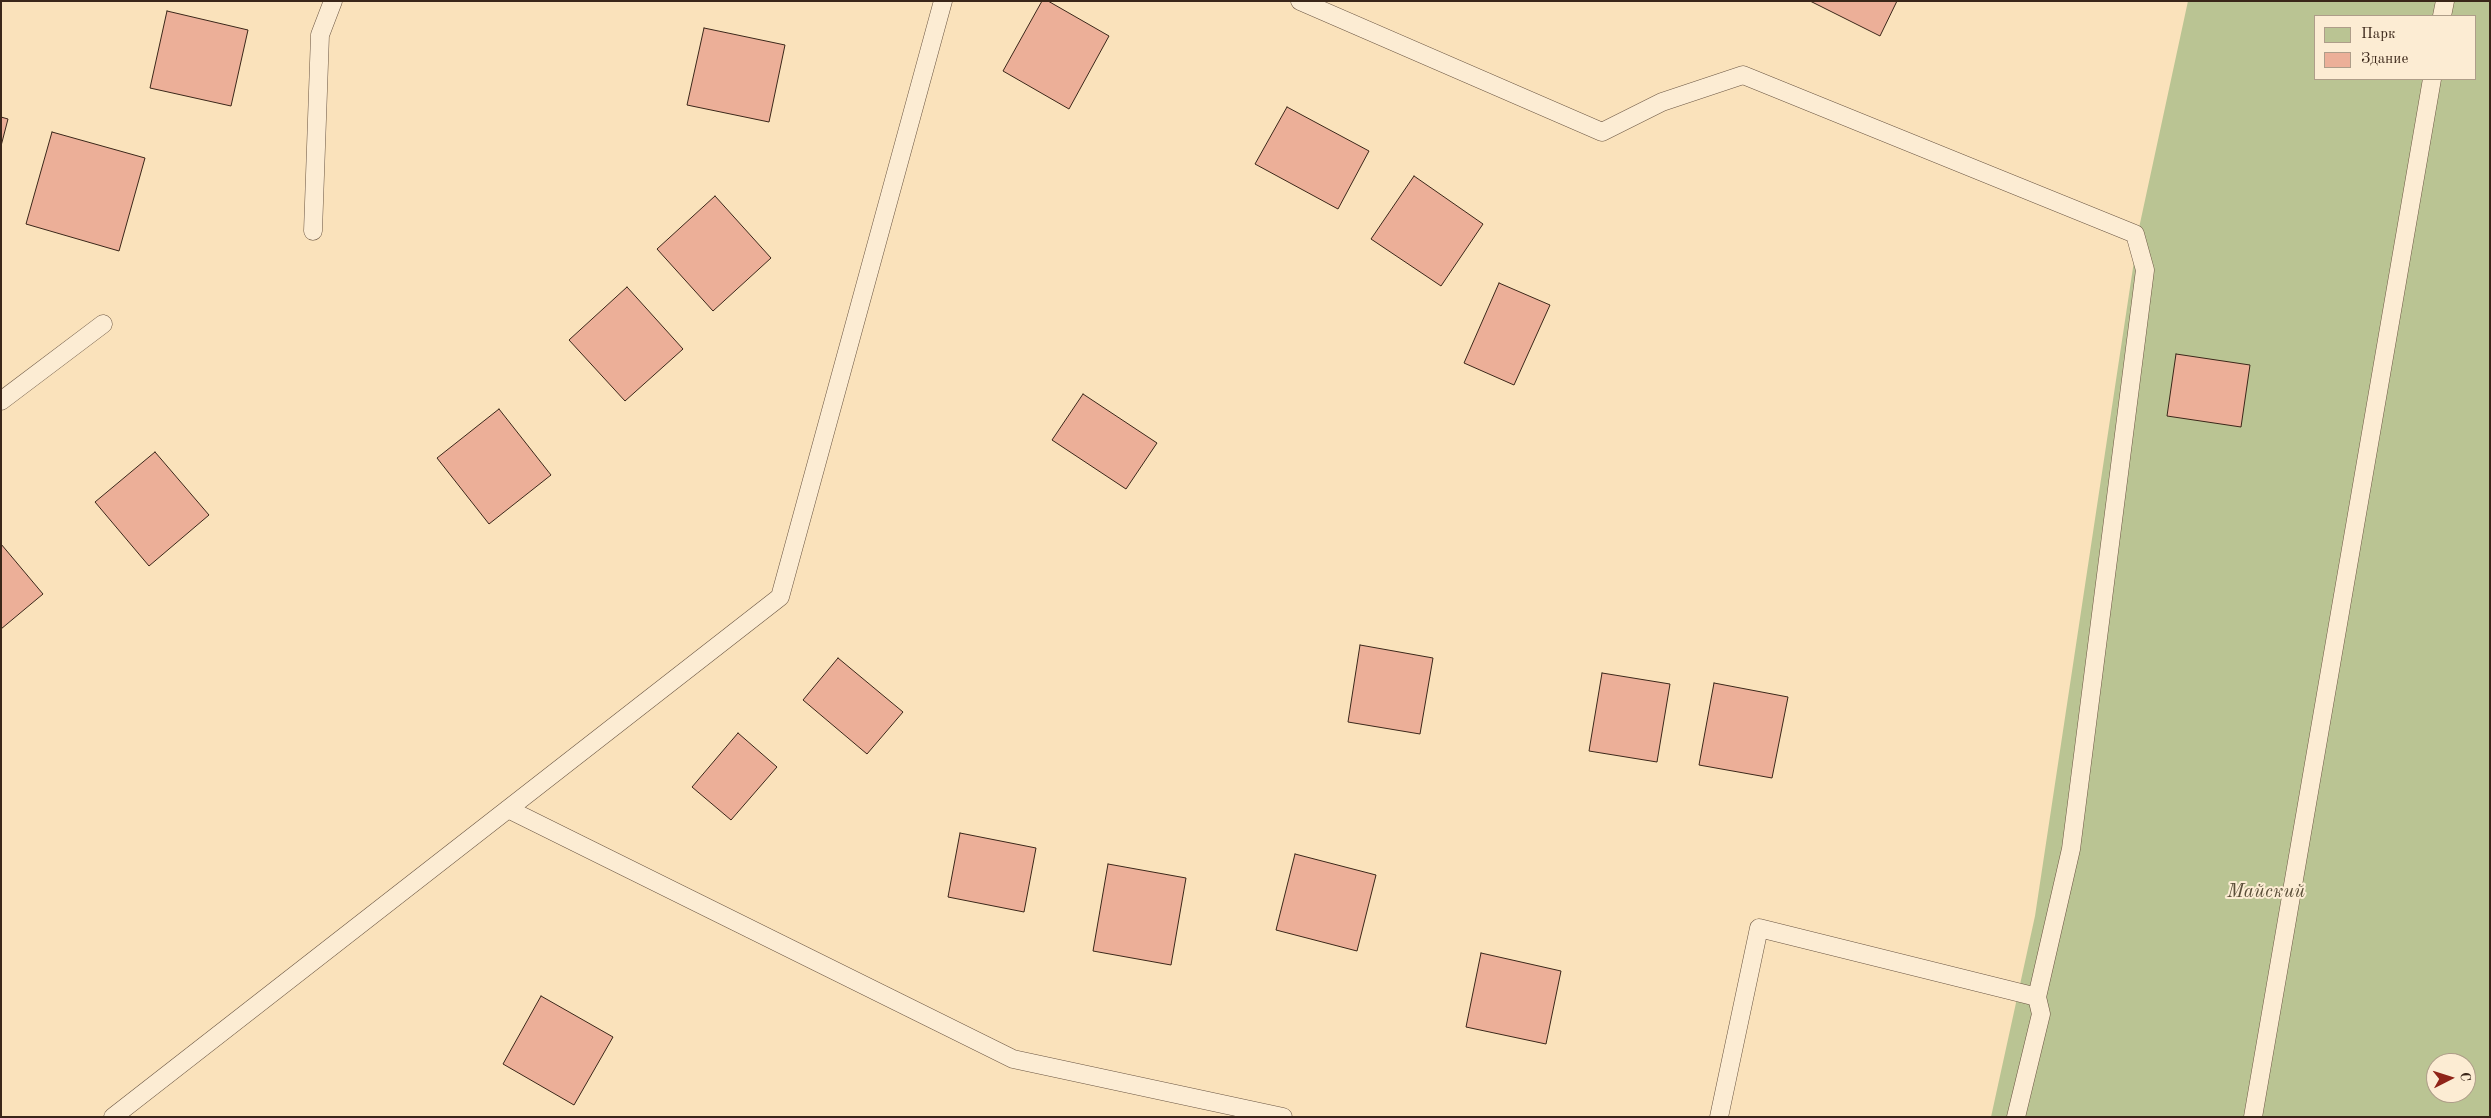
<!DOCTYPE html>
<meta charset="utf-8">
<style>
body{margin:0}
#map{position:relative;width:2491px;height:1118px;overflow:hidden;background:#fae2bb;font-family:"Old Standard TT",serif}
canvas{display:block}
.frame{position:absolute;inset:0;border:2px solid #3a2619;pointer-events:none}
.legend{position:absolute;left:2314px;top:15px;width:162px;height:65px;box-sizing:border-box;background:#fcecd3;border:1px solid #ae9d89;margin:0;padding:6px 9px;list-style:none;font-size:15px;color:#3a2619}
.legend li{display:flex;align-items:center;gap:10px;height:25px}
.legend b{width:25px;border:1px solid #ae9d89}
.north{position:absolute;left:2426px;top:1053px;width:50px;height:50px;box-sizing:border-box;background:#fcecd3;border:1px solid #ae9d89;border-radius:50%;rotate:85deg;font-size:14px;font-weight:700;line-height:20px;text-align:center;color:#3a2619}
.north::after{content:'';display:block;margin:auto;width:18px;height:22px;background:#8f2418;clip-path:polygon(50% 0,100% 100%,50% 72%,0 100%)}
</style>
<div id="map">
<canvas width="2491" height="1118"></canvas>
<div class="frame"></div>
<ul class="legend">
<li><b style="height:14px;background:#bac493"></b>Парк</li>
<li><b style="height:14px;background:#ecaf98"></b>Здание</li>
</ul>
<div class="north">С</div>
</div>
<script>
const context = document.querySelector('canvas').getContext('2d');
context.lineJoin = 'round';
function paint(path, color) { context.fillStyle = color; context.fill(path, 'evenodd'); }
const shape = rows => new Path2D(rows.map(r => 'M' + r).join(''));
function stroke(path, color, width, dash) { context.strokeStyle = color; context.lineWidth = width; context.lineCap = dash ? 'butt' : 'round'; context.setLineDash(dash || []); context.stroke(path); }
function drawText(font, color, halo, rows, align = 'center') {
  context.font = font + ' "Old Standard TT",serif'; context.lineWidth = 4; context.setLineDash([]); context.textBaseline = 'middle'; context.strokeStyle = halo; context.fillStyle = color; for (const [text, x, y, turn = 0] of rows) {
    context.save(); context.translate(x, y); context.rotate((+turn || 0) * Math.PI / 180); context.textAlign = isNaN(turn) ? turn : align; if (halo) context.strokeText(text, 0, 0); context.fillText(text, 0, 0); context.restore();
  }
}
const green = shape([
 [2188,1,2490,1,2490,1117,1991,1117,2035,916,2139,228],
 [2315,16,2475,16,2475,79,2315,79],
 [2436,1063,2466,1063,2466,1093,2436,1093]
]);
const building = shape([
 [1042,1,1048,1,1109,36,1069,109,1003,71,1042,1],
 [1810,1,1897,1,1880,36,1810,1],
 [167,11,248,30,231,106,150,88,167,11],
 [704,28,785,45,769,122,687,105,704,28],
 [1287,107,1369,151,1338,209,1255,164,1287,107],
 [1,117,8,119,1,146,1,117],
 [52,132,145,158,119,251,26,224,52,132],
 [1414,176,1483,224,1441,286,1371,239,1414,176],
 [715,196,771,258,713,311,657,249,715,196],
 [1499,283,1550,305,1514,385,1464,363,1499,283],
 [627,287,683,349,625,401,569,340,627,287],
 [2176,354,2250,365,2241,427,2167,416,2176,354],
 [1083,394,1157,443,1126,489,1052,440,1083,394],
 [499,409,551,475,489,524,437,458,499,409],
 [155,452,209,515,149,566,95,502,155,452],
 [1,544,43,594,1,629,1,544],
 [1360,645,1433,658,1420,734,1348,722,1360,645],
 [838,658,903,712,867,754,803,700,838,658],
 [1602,673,1670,684,1657,762,1589,751,1602,673],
 [1714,683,1788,697,1772,778,1699,765,1714,683],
 [738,733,777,767,731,820,692,787,738,733],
 [960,833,1036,848,1024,912,948,897,960,833],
 [1295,854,1376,875,1357,951,1276,930,1295,854],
 [1108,864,1186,878,1171,965,1093,951,1108,864],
 [1481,953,1561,971,1546,1044,1466,1027,1481,953],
 [541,996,613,1037,574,1105,503,1064,541,996]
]);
const lane = shape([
 [1300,1,1602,132,1662,102,1743,75,2135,234,2145,270,2071,849,2037,997],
 [2442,16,2445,1],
 [313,231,320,35,333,1],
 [1,401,103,324],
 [508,809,1013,1059,1283,1117],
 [113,1117,780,597,943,1],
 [1719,1117,1759,928,2037,997,2041,1014,2016,1117],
 [2253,1117,2432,79]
]);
const parkNames = [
 ["Майский",2266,892]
];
paint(green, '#bac493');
paint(building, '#ecaf98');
stroke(building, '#3a2619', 1);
stroke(lane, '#6a5542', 19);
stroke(lane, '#fcecd3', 18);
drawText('italic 19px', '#5a4e38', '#fcecd3', parkNames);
</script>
